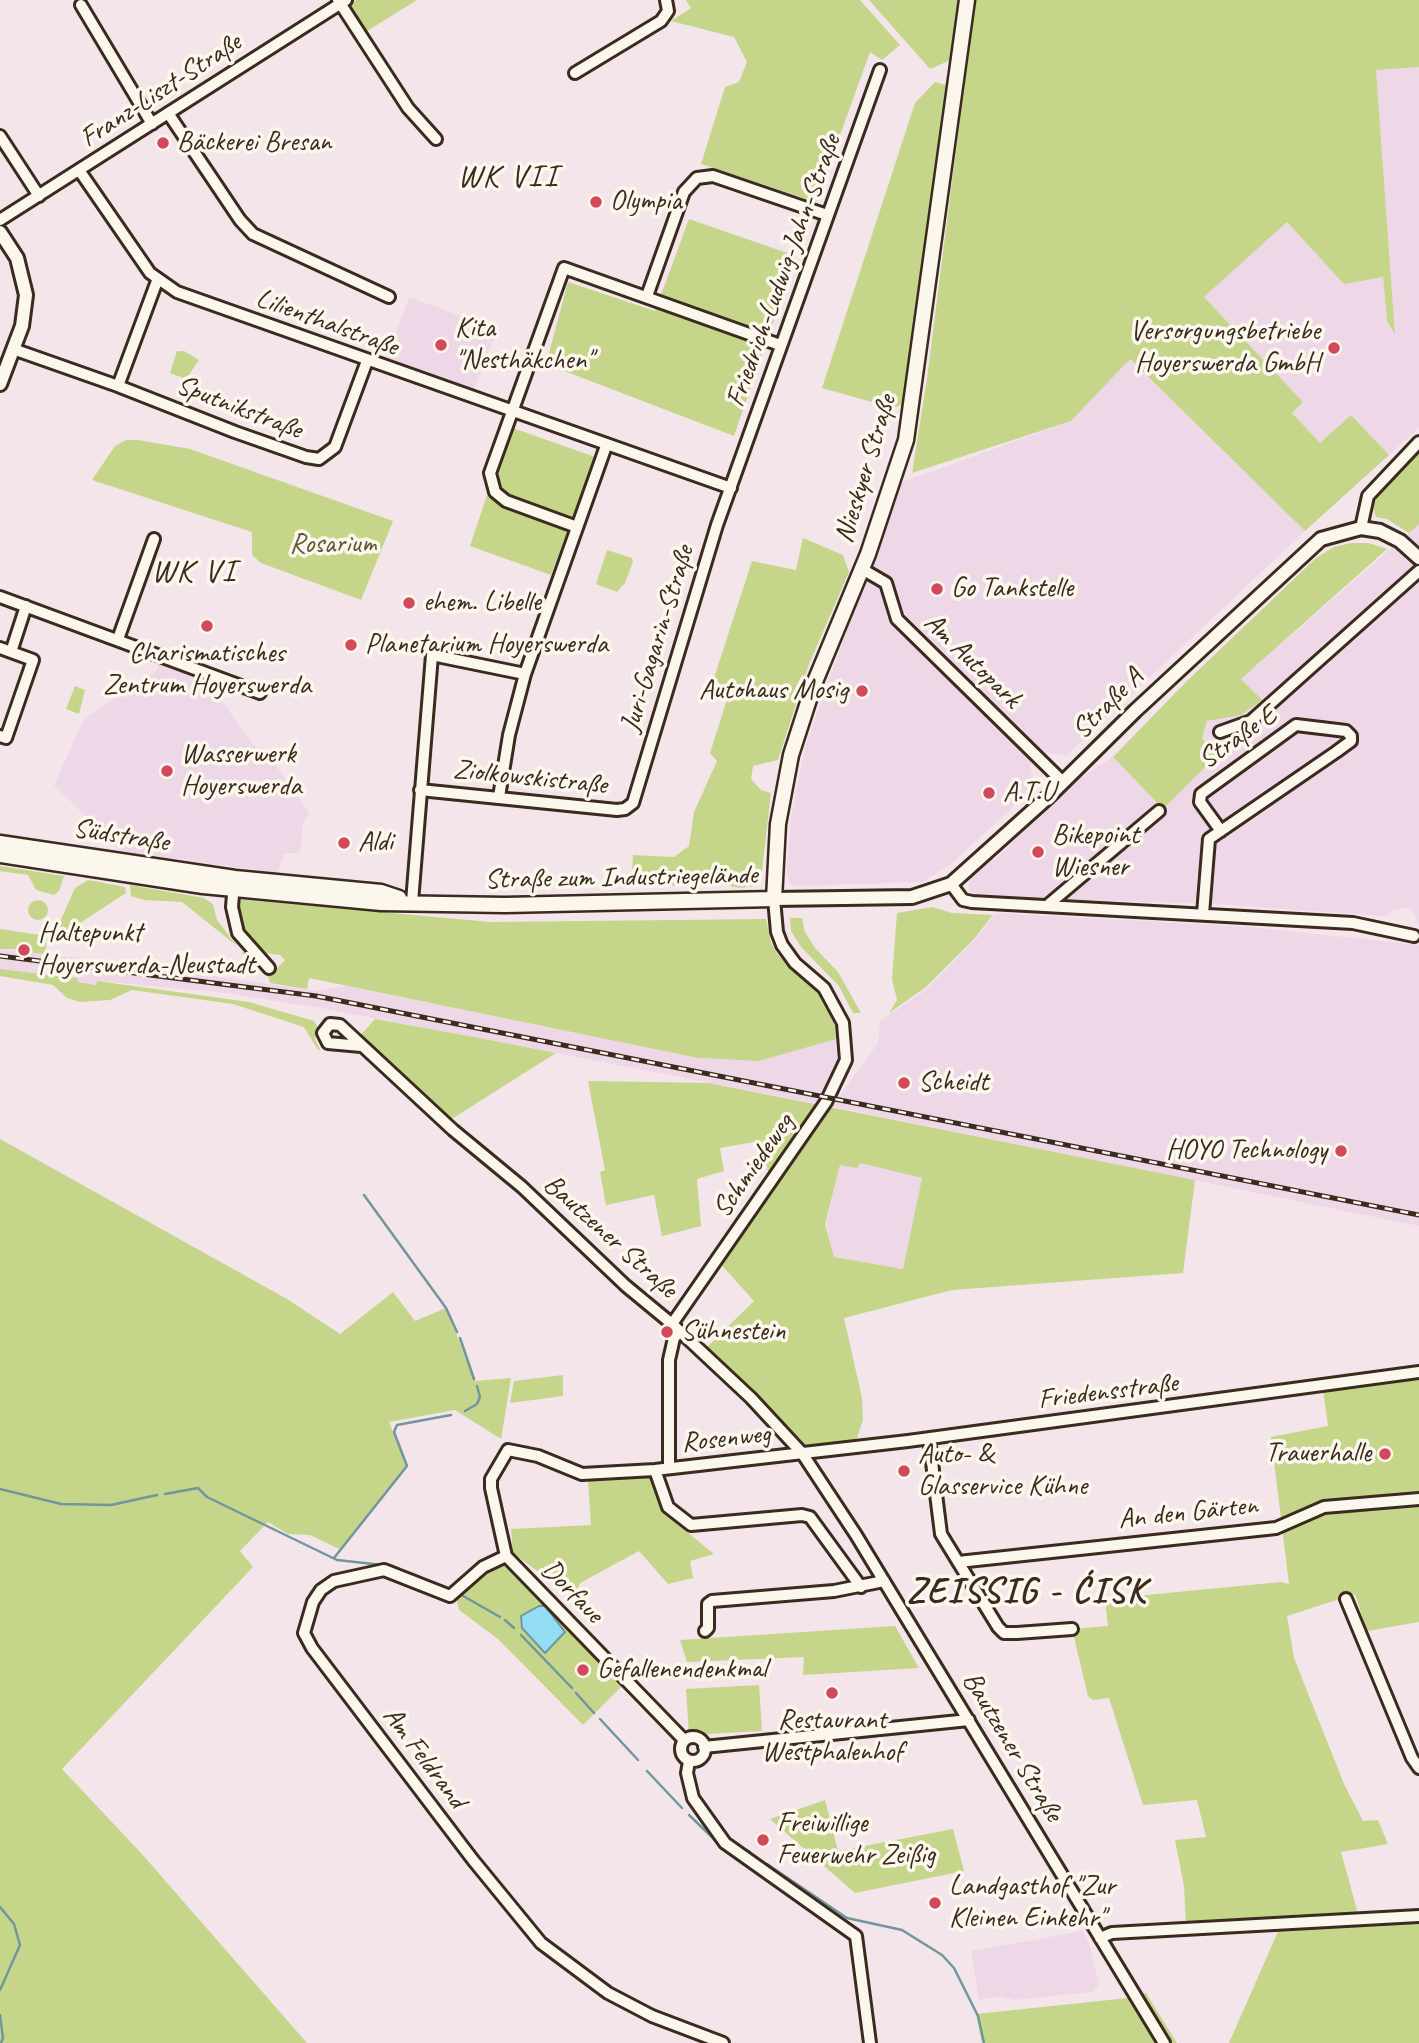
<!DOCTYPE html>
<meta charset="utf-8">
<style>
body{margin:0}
canvas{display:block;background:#f3e5ea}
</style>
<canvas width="1419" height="2043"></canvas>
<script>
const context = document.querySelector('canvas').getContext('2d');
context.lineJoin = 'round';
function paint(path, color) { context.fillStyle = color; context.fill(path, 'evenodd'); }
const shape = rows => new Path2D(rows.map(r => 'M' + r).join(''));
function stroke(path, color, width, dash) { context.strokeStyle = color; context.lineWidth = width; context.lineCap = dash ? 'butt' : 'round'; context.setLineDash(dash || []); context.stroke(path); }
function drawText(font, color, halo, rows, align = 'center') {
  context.font = font + ' Caveat,sans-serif'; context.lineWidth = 7; context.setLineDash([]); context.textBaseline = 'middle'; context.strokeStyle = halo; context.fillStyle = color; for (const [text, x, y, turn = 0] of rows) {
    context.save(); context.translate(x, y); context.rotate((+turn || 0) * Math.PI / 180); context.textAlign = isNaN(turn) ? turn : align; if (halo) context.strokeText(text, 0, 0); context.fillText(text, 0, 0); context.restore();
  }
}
const built = shape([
 [1419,67,1419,428,1389,455,1351,415,1320,444,1292,413,1303,402,1204,297,1287,222,1344,283,1383,277,1387,321,1395,332,1376,70],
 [409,297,497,329,473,391,386,361],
 [1129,359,1305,531,1066,756,1043,752,1030,765,1035,787,952,863,923,882,795,886,789,882,786,871,792,812,805,747,900,483,1071,421],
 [1419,524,1419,927,1415,914,1409,908,1395,909,1385,916,1214,904,990,897,974,895,969,891,969,879,992,858,994,860,1005,850,1066,787,1113,757,1162,808,1220,751,1209,747,1202,738,1207,721,1241,715,1262,700,1241,679],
 [161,655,218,676,213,686,227,708,252,743,275,764,309,813,303,823,300,853,284,853,277,873,121,851,54,785,84,719,156,671],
 [996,913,1252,927,1419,945,1419,1226,825,1105,321,1008,226,993,98,981,96,985,77,982,77,978,0,969,0,949,13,951,14,947,33,949,33,953,207,972,208,975,317,991,346,986,698,1058,759,1061,840,1038,841,1059,828,1091,841,1094,878,1043,880,1021,926,990,976,939],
 [859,1163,922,1178,903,1269,834,1257,826,1223,840,1165],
 [1083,1931,1089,1943,1099,1984,1093,1992,1014,2000,1001,1996,979,2000,971,1951]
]);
const green = shape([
 [356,0,417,0,367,31,349,4],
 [686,0,860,0,900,45,882,60,870,52,816,202,701,164,725,87,739,82,747,62,734,37,671,21,691,8],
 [869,0,960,0,953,59,930,69],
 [975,0,1419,0,1419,67,1376,70,1395,334,1387,321,1383,277,1344,284,1287,222,1204,297,1303,402,1292,413,1320,443,1351,415,1389,455,1305,531,1130,359,1071,421,912,473,927,379],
 [935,82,949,86,948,105,904,404,893,408,822,388,915,103],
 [689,219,796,256,734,436,546,364,568,282,655,311],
 [177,351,184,351,199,360,186,379,170,373],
 [510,427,595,457,551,575,470,546],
 [138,440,190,449,393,521,361,600,261,563,252,555,252,532,92,480,115,446,126,440],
 [1419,450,1419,524,1409,533,1387,519,1376,517,1373,508,1378,491],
 [803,538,843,555,849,572,809,664,778,760,753,766,751,779,761,790,771,793,761,879,758,885,741,888,725,885,631,886,633,855,674,857,689,846,694,812,717,761,710,753,729,693,714,678,752,561,796,570],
 [1351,543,1369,543,1387,549,1241,679,1262,700,1241,715,1207,721,1202,738,1209,747,1220,752,1163,809,1113,757,1187,681,1316,558,1334,547],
 [607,550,632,558,633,562,625,583,617,592,596,584],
 [75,686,85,690,79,714,66,709],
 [0,866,64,876,59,891,54,895,36,890,28,875,0,871],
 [88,880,125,887,126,893,51,942,75,888],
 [130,885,204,898,213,904,217,920,237,946,182,902,144,900,131,896],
 [234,899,491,922,766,919,771,943,778,955,824,998,840,1038,759,1061,698,1058,309,978,307,989,270,983,268,977,242,953,245,951,271,974,285,960,280,955,257,952,240,930],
 '28 910a10 10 0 1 1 20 0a10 10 0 1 1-20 0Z',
 [932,907,952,913,993,915,973,940,926,987,889,1013,897,1000,892,979,897,913],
 [790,918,802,918,805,932,815,948,838,972,861,1013,853,1013,839,986,801,947,791,931],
 [0,929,47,936,45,954,33,953,32,949,0,949],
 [0,969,77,978,78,982,96,985,97,981,249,1002,314,1021,317,1026,315,1039,320,1049,318,1050,304,1027,233,1004,132,990,110,1000,80,1002,67,998,53,985,0,976],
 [375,1019,474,1037,556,1053,450,1120,359,1037],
 [588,1081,709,1083,1195,1180,1183,1273,952,1290,844,1318,862,1398,863,1420,854,1447,802,1453,702,1352,754,1301,717,1260,771,1182,760,1141,720,1148,724,1171,697,1179,701,1226,662,1236,654,1195,606,1205,600,1172,605,1170],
 [860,1163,922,1178,903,1269,834,1257,825,1224,840,1165,857,1168],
 [0,1139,287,1299,340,1334,393,1292,415,1321,446,1308,475,1381,511,1378,501,1439,455,1410,389,1422,407,1466,341,1550,310,1535,288,1534,268,1522,240,1551,253,1567,62,1769,141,1853,307,2043,0,2043],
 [563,1375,563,1396,510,1403,514,1381],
 [1419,1376,1419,1622,1367,1631,1355,1594,1287,1616,1294,1658,1344,1784,1363,1821,1378,1820,1388,1844,1341,1852,1359,1917,1186,1924,1184,1886,1175,1840,1206,1837,1197,1800,1143,1805,1109,1698,1093,1700,1088,1696,1072,1629,1108,1626,1105,1599,1281,1582,1289,1584,1271,1437,1328,1426,1323,1390],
 [651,1476,670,1518,714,1554,690,1561,693,1578,668,1584,639,1551,580,1583,574,1598,513,1553,511,1529,591,1525,588,1479],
 [506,1565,624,1684,583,1725,498,1639,459,1610,456,1596,484,1574],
 [895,1626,919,1668,803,1675,804,1657,687,1662,680,1640],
 [759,1685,762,1731,689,1735,686,1689],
 [825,1800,838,1851,953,1829,964,1871,855,1893,770,1819],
 [1419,1918,1419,2043,1229,2043,1280,1927],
 [1146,1993,1177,2043,982,2043,976,2014,1128,1998]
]);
const water = shape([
 [539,1606,545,1606,565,1632,545,1653,522,1628,521,1616,539,1606]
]);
const stream = shape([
 [364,1195,446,1308,457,1332],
 [460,1338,474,1379],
 [465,1411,477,1404,480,1397,477,1386],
 [0,1489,61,1504,111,1505,157,1495],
 [165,1494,198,1488,207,1497,337,1560,392,1566,414,1576],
 [334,1558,407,1466,394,1432,397,1425,451,1415],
 [458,1593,500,1617],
 [505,1620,514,1628],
 [521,1635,572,1688],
 [576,1693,594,1713],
 [600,1719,638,1760],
 [647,1771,682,1808],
 [689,1815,715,1840],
 [726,1838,750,1852],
 [767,1864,847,1918,902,1930,942,1955,954,1968,978,2016,984,2043],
 [0,1907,14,1924,20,1945,0,1990],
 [0,2015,3,2038,1,2043]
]);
const minor = shape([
 [338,0,408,108,436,139],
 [81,5,152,124],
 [575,73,661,21,668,11,666,0],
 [168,113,240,220,253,234,389,297],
 [0,136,39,196],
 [79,170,150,273,177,292,731,488],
 [0,220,346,0],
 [647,296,684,192,697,178,713,176,827,215],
 [13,349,118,386,157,281],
 [118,386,235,432,306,457,319,459,335,447,367,361],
 [577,527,506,501,495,492,490,473,564,268,780,345],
 [1361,528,1368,496,1419,442],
 [862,569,886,583,897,619,1063,782],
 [0,597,260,693],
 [118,639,154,539],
 [0,648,33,660,6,738,0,736],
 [11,652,26,606],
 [1220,732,1251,721,1419,571],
 [420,790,617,810,625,809,633,803,717,525,880,70],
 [499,797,509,735,525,674,606,446],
 [234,882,232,907,238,933,269,968],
 [951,884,963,900,972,902,1353,923,1414,936],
 [412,902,432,655,525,674],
 [1049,904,1159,811],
 [1203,914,1209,839,1336,752,1351,741,1351,736,1346,731,1296,725,1201,794,1200,802,1221,831],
 [361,1046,328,1043,323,1033,330,1024,340,1025,453,1130,522,1187,626,1286,672,1324,751,1398,802,1453,856,1535,1164,2043],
 [672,1324,826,1102,846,1060,843,1023,824,988,795,963,782,945,777,932,774,899],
 [929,1438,941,1534,998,1627,1004,1633,1017,1633,1072,1629],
 [669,1467,669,1360,674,1338,679,1332],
 [655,1470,668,1507,691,1525,802,1515,810,1517,861,1587],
 [506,1556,483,1567,450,1596,384,1570,334,1581,321,1590,313,1602,304,1633,312,1648,473,1860,541,1943,608,1993,652,2016,723,2043],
 [958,1562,1276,1528,1324,1507,1419,1499],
 [1346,1599,1412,1758,1419,1768],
 [705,1631,708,1628,708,1604,712,1601,834,1591,884,1581],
 '681 1749a12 12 0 1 1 24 0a12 12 0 1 1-24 0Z',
 [684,1740,506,1556,491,1488,491,1479,508,1450,538,1456,582,1474,655,1470,908,1441,1419,1372],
 [704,1747,969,1720],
 [689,1761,687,1773,693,1798,725,1843,856,1936,870,2043],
 [1100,1938,1112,1933,1419,1916]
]);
const tertiary = shape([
 [0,232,17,258,26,295,22,326,0,384],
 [774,899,912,897,951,884,1048,797,1135,711,1321,539,1361,528,1380,531,1400,541,1419,558]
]);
const secondary = shape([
 [0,843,235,878,381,892,399,898],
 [0,855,203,886,381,903,505,905,774,899,778,824,791,755,814,684,868,554,906,440,967,0]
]);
const rail = shape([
 [0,956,316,996,1419,1215]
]);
const markers = [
 [163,143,7,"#d1495b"],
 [596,202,7,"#d1495b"],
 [441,345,7,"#d1495b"],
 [1334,348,7,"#d1495b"],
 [937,589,7,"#d1495b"],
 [409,603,7,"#d1495b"],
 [207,626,7,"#d1495b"],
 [351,645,7,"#d1495b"],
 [862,691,7,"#d1495b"],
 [167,771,7,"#d1495b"],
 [989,793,7,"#d1495b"],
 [344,843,7,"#d1495b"],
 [1038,852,7,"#d1495b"],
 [24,950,7,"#d1495b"],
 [904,1083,7,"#d1495b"],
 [1341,1151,7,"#d1495b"],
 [667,1332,7,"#d1495b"],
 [1385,1454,7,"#d1495b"],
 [904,1471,7,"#d1495b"],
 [583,1670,7,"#d1495b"],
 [832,1693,7,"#d1495b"],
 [763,1840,7,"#d1495b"],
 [935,1903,7,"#d1495b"]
];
const streetNames = [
 ["Franz-Liszt-Straße",161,91,-33],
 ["Friedrich-Ludwig-Jahn-Straße",784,271,-70],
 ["Lilienthalstraße",327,323,20],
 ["Sputnikstraße",239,408,21],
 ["Nieskyer Straße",866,469,-73],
 ["Juri-Gagarin-Straße",658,639,-73],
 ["Am Autopark",972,661,44],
 ["Straße A",1108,704,-45],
 ["Straße E",1238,738,-35],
 ["Ziolkowskistraße",530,778,6],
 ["Südstraße",121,836,9],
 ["Straße zum Industriegelände",621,878,-1],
 ["Schmiedeweg",754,1166,-55],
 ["Bautzener Straße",610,1237,42],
 ["Friedensstraße",1108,1392,-7],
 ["Rosenweg",726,1439,-6],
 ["An den Gärten",1188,1513,-6],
 ["Dorfaue",572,1592,46],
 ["Bautzener Straße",1012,1747,59],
 ["Am Feldrand",424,1758,53]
];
const poiNames = [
 ["Bäckerei Bresan",177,143],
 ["Olympia",610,202],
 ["Kita",455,329],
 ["\"Nesthäkchen\"",455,361],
 ["Versorgungsbetriebe",1320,332,"right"],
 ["Hoyerswerda GmbH",1320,364,"right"],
 ["Go Tankstelle",951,589],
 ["ehem. Libelle",423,603],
 ["Planetarium Hoyerswerda",365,645],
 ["Charismatisches",207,654,"center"],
 ["Zentrum Hoyerswerda",207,686,"center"],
 ["Autohaus Mosig",848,691,"right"],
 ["Wasserwerk",181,755],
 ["Hoyerswerda",181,787],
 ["A.T.U",1003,793],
 ["Bikepoint",1052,836],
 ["Wiesner",1052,868],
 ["Aldi",358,843],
 ["Haltepunkt",38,934],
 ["Hoyerswerda-Neustadt",38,966],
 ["Scheidt",918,1083],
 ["HOYO Technology",1327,1151,"right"],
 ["Sühnestein",681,1332],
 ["Trauerhalle",1371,1454,"right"],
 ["Auto- &",918,1455],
 ["Glasservice Kühne",918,1487],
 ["Gefallenendenkmal",597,1670],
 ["Restaurant",832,1721,"center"],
 ["Westphalenhof",832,1753,"center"],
 ["Freiwillige",777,1824],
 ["Feuerwehr Zeißig",777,1856],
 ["Landgasthof \"Zur",949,1887],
 ["Kleinen Einkehr\"",949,1919]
];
const parkNames = [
 ["Rosarium",333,545]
];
const quarterNames = [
 ["WK VII",508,178],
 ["WK VI",194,573]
];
const districtNames = [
 ["ZEISSIG - ĆISK",1027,1593]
];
paint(built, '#eed8e8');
paint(green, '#c5d68a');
paint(water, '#93def4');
stroke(water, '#70969e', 2);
stroke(stream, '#70969e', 2.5);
stroke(minor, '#3b2a1e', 16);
stroke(tertiary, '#3b2a1e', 18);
stroke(secondary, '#3b2a1e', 19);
stroke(minor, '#fbf7ec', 10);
stroke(tertiary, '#fbf7ec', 12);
stroke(secondary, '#fbf7ec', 14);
stroke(rail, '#3b2a1e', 5);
stroke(rail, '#fbf7ec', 2.5, [8]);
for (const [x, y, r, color] of markers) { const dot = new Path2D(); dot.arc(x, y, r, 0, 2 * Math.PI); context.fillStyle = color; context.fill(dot); stroke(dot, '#fbf7ec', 2.5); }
drawText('28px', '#3b2a1e', '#fbf7ec', streetNames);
drawText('28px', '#3b2a1e', '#fbf7ec', poiNames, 'left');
drawText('28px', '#5e5539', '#fbf7ec', parkNames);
context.letterSpacing = '2px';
drawText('32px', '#3b2a1e', '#fbf7ec', quarterNames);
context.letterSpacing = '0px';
context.letterSpacing = '2px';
drawText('bold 35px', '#3b2a1e', '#fbf7ec', districtNames);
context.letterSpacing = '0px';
</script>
